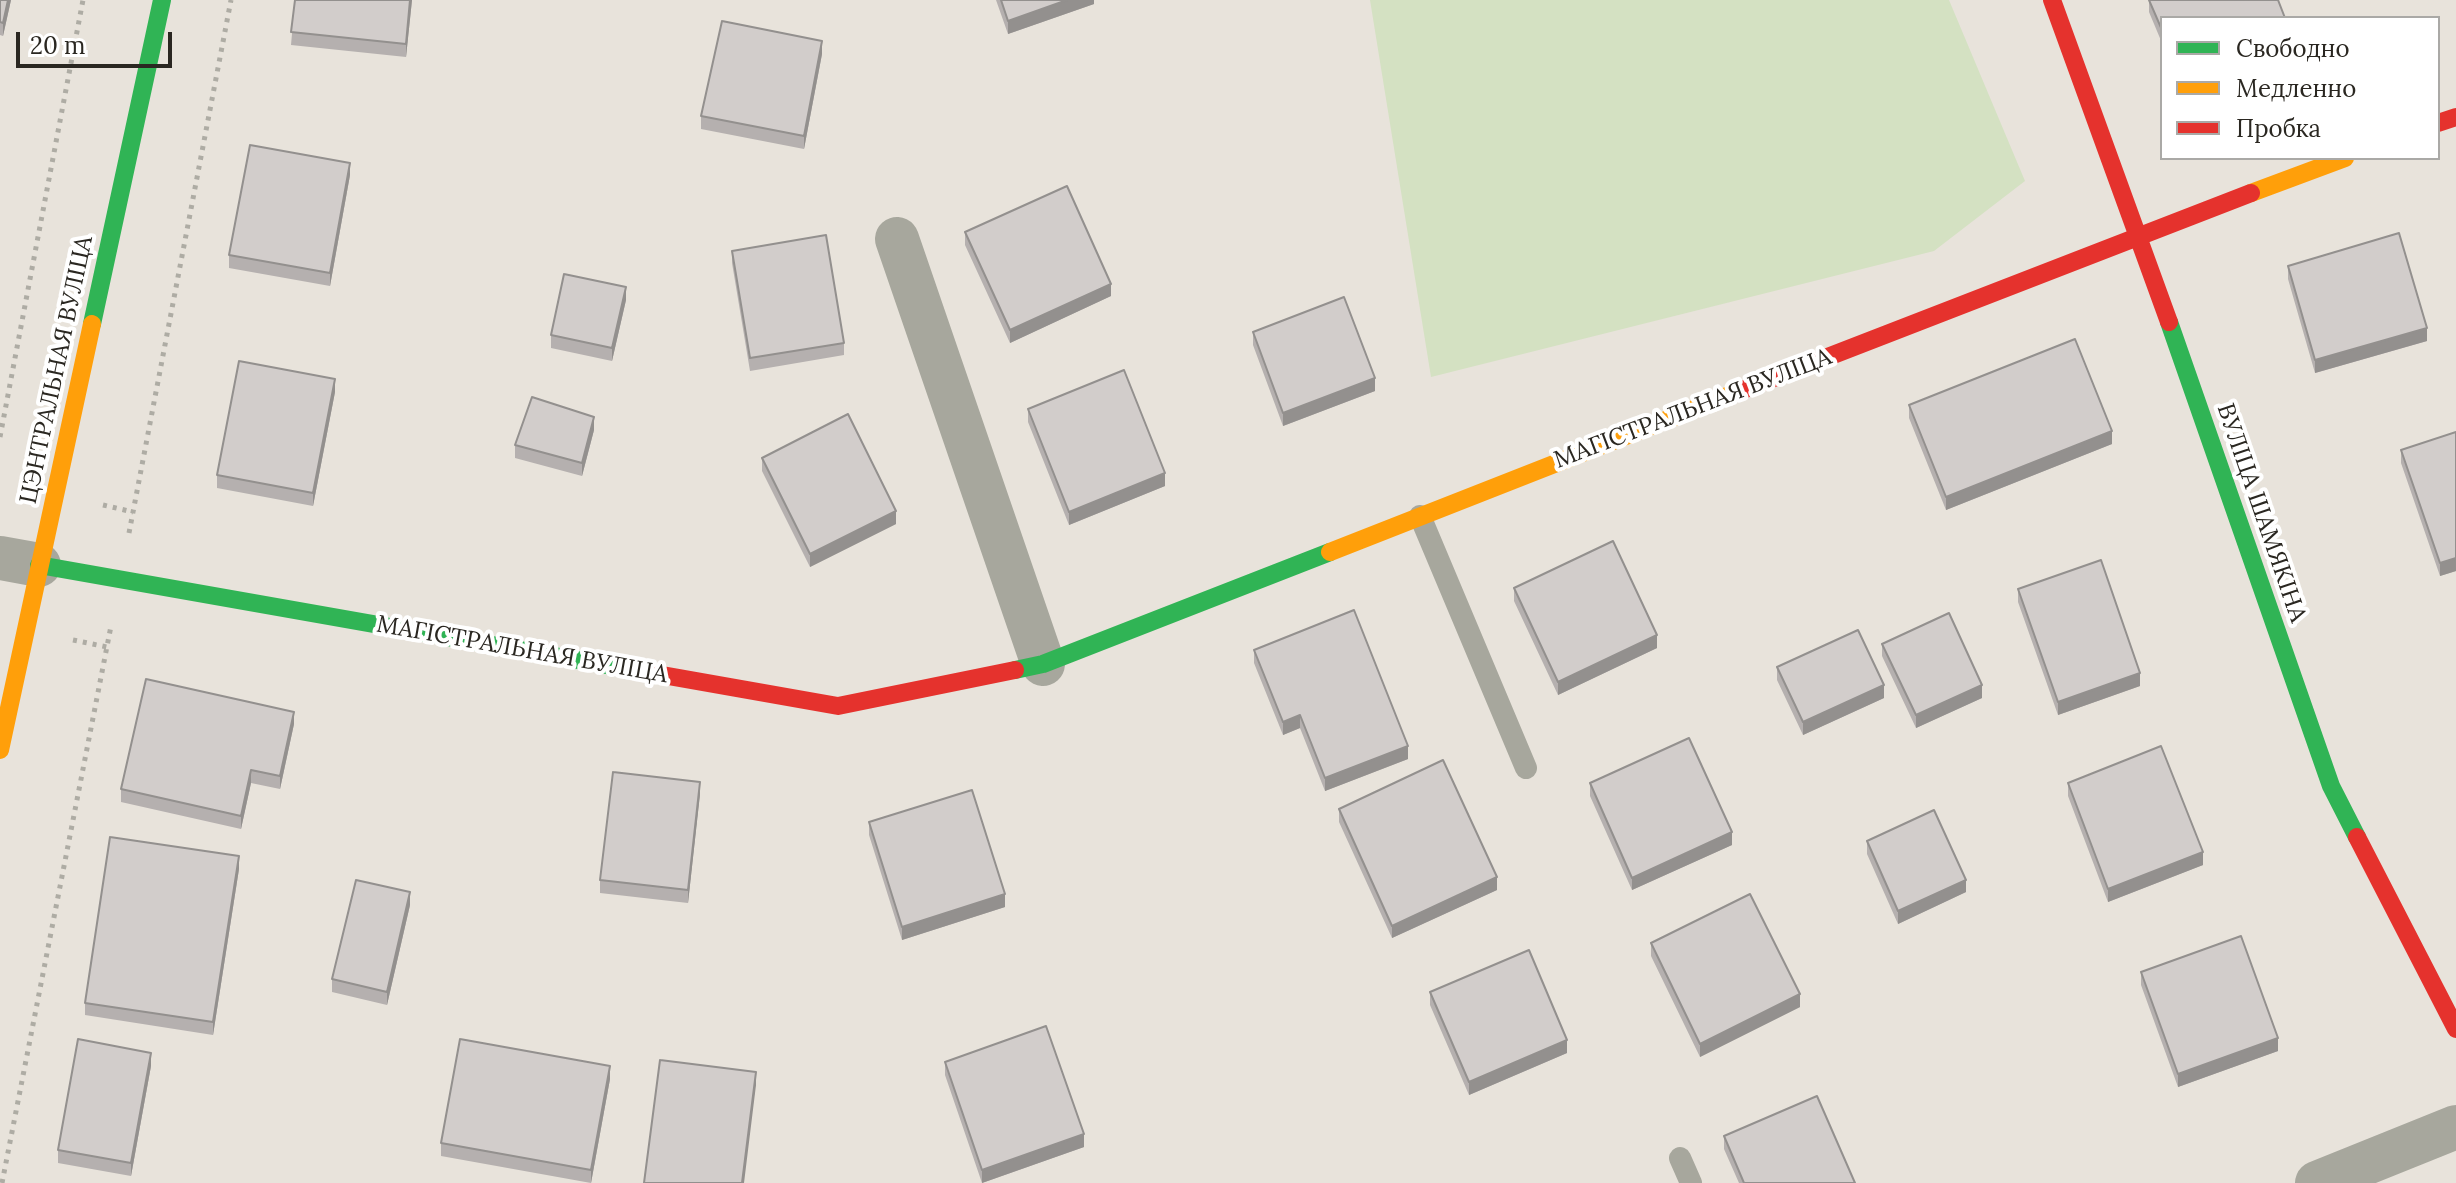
<!DOCTYPE html>
<meta charset="utf-8">
<style>
body{margin:0}
#map{position:relative;width:2456px;height:1183px;overflow:hidden;background:#e8e3db;font-family:Lora,serif}
canvas{display:block}
.legend{position:absolute;left:2160px;top:16px;width:280px;height:144px;box-sizing:border-box;background:#fff;border:2px solid #aaa9a6;margin:0;padding:10px 14px;list-style:none;font-size:24px;color:#2a2721}
.legend li{display:flex;align-items:center;gap:16px;height:40px}
.legend b{width:40px;border:2px solid #aaa9a6}
.scale{position:absolute;left:16px;top:32px;width:156px;height:36px;box-sizing:border-box;border:4px solid #2a2721;border-top:0;padding-left:10px;font-size:24px;line-height:28px;white-space:nowrap;color:#2a2721;-webkit-text-stroke:6px #fff;paint-order:stroke}
</style>
<div id="map">
<canvas width="2456" height="1183"></canvas>
<ul class="legend">
<li><b style="height:10px;background:#30b455"></b>Свободно</li>
<li><b style="height:10px;background:#ff9f0a"></b>Медленно</li>
<li><b style="height:10px;background:#e5322d"></b>Пробка</li>
</ul>
<div class="scale">20 m</div>
</div>
<script>
const context = document.querySelector('canvas').getContext('2d');
context.lineJoin = 'round';
function paint(path, color) { context.fillStyle = color; context.fill(path, 'evenodd'); }
const shape = rows => new Path2D(rows.map(r => 'M' + r).join(''));
function stroke(path, color, width, dash) { context.strokeStyle = color; context.lineWidth = width; context.lineCap = dash ? 'butt' : 'round'; context.setLineDash(dash || []); context.stroke(path); }
function drawText(font, color, halo, rows, align = 'center') {
  context.font = font + ' Lora,serif'; context.lineWidth = 8; context.setLineDash([]); context.textBaseline = 'middle'; context.strokeStyle = halo; context.fillStyle = color; for (const [text, x, y, turn = 0] of rows) {
    context.save(); context.translate(x, y); context.rotate((+turn || 0) * Math.PI / 180); context.textAlign = isNaN(turn) ? turn : align; if (halo) context.strokeText(text, 0, 0); context.fillText(text, 0, 0); context.restore();
  }
}
const green = shape([
 [1370,0,1949,0,2025,181,1934,251,1431,377]
]);
const path = shape([
 [0,437,83,0],
 [103,505,133,512],
 [129,533,231,0],
 [73,640,107,647],
 [2,1183,111,626]
]);
const lane = shape([
 [1420,516,1526,768],
 [1680,1158,1691,1183]
]);
const street = shape([
 [897,239,1043,664],
 [0,558,39,565],
 [2317,1183,2456,1127]
]);
const fast = shape([
 [2169,322,2331,786,2357,837],
 [92,324,162,0],
 [39,565,651,673],
 [1015,670,1043,664,1330,552]
]);
const slow = shape([
 [2251,193,2345,158],
 [1330,552,1740,391],
 [0,750,92,324]
]);
const jam = shape([
 [2052,0,2169,322],
 [2438,123,2456,117],
 [1740,391,2251,193],
 [651,673,838,706,1015,670],
 [2357,837,2456,1029]
]);
const wall = shape([
 [0,0,11,0,3,36,0,35],
 [295,0,412,0,406,57,291,45],
 [996,0,1094,0,1094,4,1008,34],
 [2149,0,2162,18,2162,43,2149,12],
 [822,54,804,149,701,129,701,116],
 [350,175,330,286,229,268,229,255],
 [965,232,1111,296,1010,343,965,245],
 [732,251,844,343,844,355,750,371,732,263],
 [2288,266,2427,341,2315,373,2288,279],
 [626,300,612,361,551,348,551,335],
 [1253,332,1375,391,1283,426,1253,345],
 [335,392,313,506,217,488,217,475],
 [1909,405,2112,444,1946,510,1909,418],
 [1028,409,1165,486,1069,525,1028,422],
 [594,430,582,476,515,458,515,445],
 [2456,432,2456,571,2440,576,2401,463,2401,450],
 [762,458,896,524,810,567,762,471],
 [1514,588,1657,648,1558,695,1514,601],
 [2018,589,2140,686,2058,715,2018,602],
 [1882,644,1982,698,1916,728,1882,656],
 [1254,650,1408,759,1325,791,1300,728,1283,735,1254,663],
 [1777,667,1884,698,1803,735,1777,680],
 [294,724,280,789,251,783,241,829,121,802,121,789],
 [1590,783,1732,845,1632,890,1590,796],
 [2068,783,2203,865,2108,902,2068,796],
 [700,794,688,903,600,893,600,880],
 [1339,809,1497,890,1392,938,1339,822],
 [869,822,1005,907,902,940,869,835],
 [1867,841,1966,892,1898,924,1867,854],
 [239,869,213,1035,85,1015,85,1003],
 [410,905,387,1005,332,992,332,979],
 [1651,943,1800,1007,1700,1057,1651,956],
 [2141,972,2278,1051,2178,1087,2141,985],
 [1430,992,1567,1053,1469,1095,1430,1005],
 [945,1062,1084,1147,982,1183,945,1075],
 [151,1066,131,1176,58,1163,58,1150],
 [610,1079,591,1183,441,1156,441,1143],
 [1724,1136,1855,1183,1739,1183,1724,1149]
]);
const shadedWall = shape([
 [8,0,11,0,3,36,3,23],
 [410,0,412,0,406,57,406,44],
 [1067,0,1094,0,1094,4,1008,34,1008,21],
 [822,41,822,54,804,149,804,136],
 [350,163,350,175,330,286,330,273],
 [1111,284,1111,296,1010,343,1010,330],
 [626,287,626,300,612,361,612,348],
 [2427,328,2427,341,2315,373,2315,360],
 [1375,378,1375,391,1283,426,1283,413],
 [335,379,335,392,313,506,313,493],
 [594,417,594,430,582,476,582,463],
 [2112,431,2112,444,1946,510,1946,497],
 [1165,473,1165,486,1069,525,1069,512],
 [896,511,896,524,810,567,810,554],
 [2456,558,2456,571,2440,576,2440,563],
 [1657,635,1657,648,1558,695,1558,682],
 [2140,673,2140,686,2058,715,2058,702],
 [1884,685,1884,698,1803,735,1803,722],
 [1982,685,1982,698,1916,728,1916,715],
 [294,712,294,724,280,789,280,776],
 [1300,715,1300,728,1283,735,1283,722],
 [1408,746,1408,759,1325,791,1325,778],
 [251,770,251,783,241,829,241,816],
 [700,782,700,794,688,903,688,890],
 [1732,832,1732,845,1632,890,1632,878],
 [2203,852,2203,865,2108,902,2108,889],
 [239,856,239,869,213,1035,213,1022],
 [1497,877,1497,890,1392,938,1392,926],
 [1966,880,1966,892,1898,924,1898,911],
 [410,892,410,905,387,1005,387,992],
 [1005,894,1005,907,902,940,902,927],
 [1800,994,1800,1007,1700,1057,1700,1044],
 [2278,1038,2278,1051,2178,1087,2178,1074],
 [1567,1040,1567,1053,1469,1095,1469,1082],
 [151,1053,151,1066,131,1176,131,1163],
 [610,1066,610,1079,591,1183,591,1170],
 [756,1072,756,1085,744,1183,742,1183],
 [1084,1134,1084,1147,982,1183,982,1170]
]);
const building = shape([
 [0,0,8,0,3,23,0,22,0,0],
 [295,0,410,0,406,44,291,32,295,0],
 [1001,0,1067,0,1008,21,1001,0],
 [2149,0,2278,0,2285,18,2162,18,2162,30,2149,0],
 [722,21,822,41,804,136,701,116,722,21],
 [250,145,350,163,330,273,229,255,250,145],
 [1067,186,1111,284,1010,330,965,232,1067,186],
 [2399,233,2427,328,2315,360,2288,266,2399,233],
 [826,235,844,343,750,358,732,251,826,235],
 [564,274,626,287,612,348,551,335,564,274],
 [1344,297,1375,378,1283,413,1253,332,1344,297],
 [2075,339,2112,431,1946,497,1909,405,2075,339],
 [239,361,335,379,313,493,217,475,239,361],
 [1124,370,1165,473,1069,512,1028,409,1124,370],
 [532,397,594,417,582,463,515,445,532,397],
 [848,414,896,511,810,554,762,458,848,414],
 [2456,432,2456,558,2440,563,2401,450,2456,432],
 [1613,541,1657,635,1558,682,1514,588,1613,541],
 [2101,560,2140,673,2058,702,2018,589,2101,560],
 [1354,610,1408,746,1325,778,1300,715,1283,722,1254,650,1354,610],
 [1949,613,1982,685,1916,715,1882,644,1949,613],
 [1858,630,1884,685,1803,722,1777,667,1858,630],
 [146,679,294,712,280,776,251,770,241,816,121,789,146,679],
 [1689,738,1732,832,1632,878,1590,783,1689,738],
 [2161,746,2203,852,2108,889,2068,783,2161,746],
 [1443,760,1497,877,1392,926,1339,809,1443,760],
 [613,772,700,782,688,890,600,880,613,772],
 [972,790,1005,894,902,927,869,822,972,790],
 [1934,810,1966,880,1898,911,1867,841,1934,810],
 [110,837,239,856,213,1022,85,1003,110,837],
 [356,880,410,892,387,992,332,979,356,880],
 [1750,894,1800,994,1700,1044,1651,943,1750,894],
 [2241,936,2278,1038,2178,1074,2141,972,2241,936],
 [1529,950,1567,1040,1469,1082,1430,992,1529,950],
 [1046,1026,1084,1134,982,1170,945,1062,1046,1026],
 [78,1039,151,1053,131,1163,58,1150,78,1039],
 [460,1039,610,1066,591,1170,441,1143,460,1039],
 [660,1060,756,1072,742,1183,644,1183,660,1060],
 [1817,1096,1855,1183,1744,1183,1724,1136,1817,1096]
]);
const streetNames = [
 ["ЦЭНТРАЛЬНАЯ ВУЛІЦА",57,370,-78],
 ["МАГІСТРАЛЬНАЯ ВУЛІЦА",1693,409,-21],
 ["ВУЛІЦА ШАМЯКІНА",2261,513,71],
 ["МАГІСТРАЛЬНАЯ ВУЛІЦА",522,650,10]
];
paint(green, '#d4e1c2');
stroke(path, '#aeaca4', 5, [4, 6]);
stroke(lane, '#a7a79d', 22);
stroke(street, '#a7a79d', 44);
stroke(fast, '#30b455', 18);
stroke(slow, '#ff9f0a', 18);
stroke(jam, '#e5322d', 18);
paint(wall, '#b5b0af');
paint(shadedWall, '#93908e');
paint(building, '#d2cdcb');
stroke(building, '#93908e', 2);
drawText('24px', '#2a2721', '#fff', streetNames);
</script>
